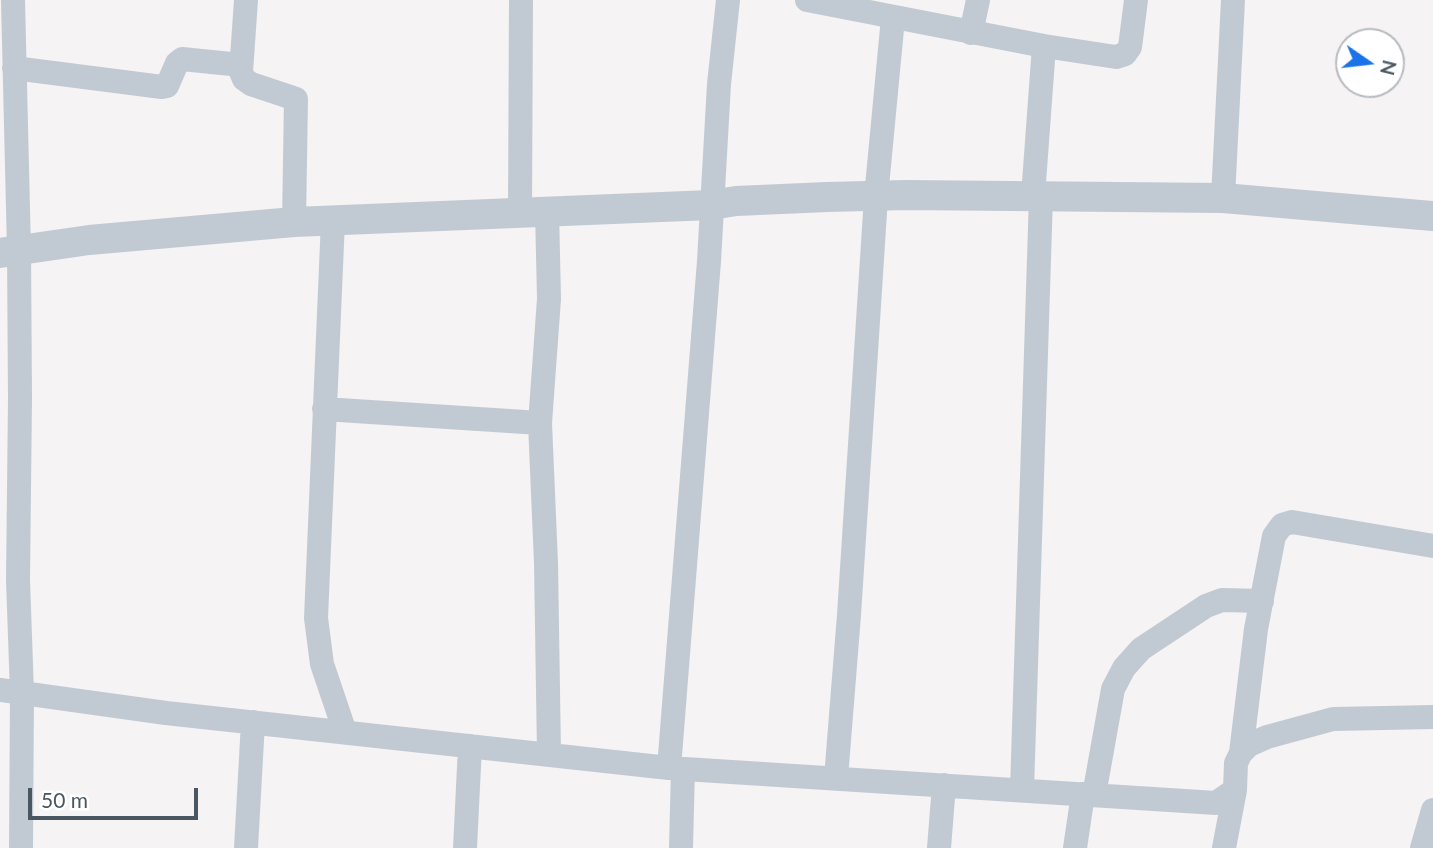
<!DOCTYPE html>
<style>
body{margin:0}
#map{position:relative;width:1433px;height:848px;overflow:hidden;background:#f5f3f3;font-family:Lato,sans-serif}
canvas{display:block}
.north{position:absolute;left:1335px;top:28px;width:70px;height:70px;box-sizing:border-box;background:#fff;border:2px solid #b7bbc0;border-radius:50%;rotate:104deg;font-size:19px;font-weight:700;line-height:28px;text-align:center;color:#4a5661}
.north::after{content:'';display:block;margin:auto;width:24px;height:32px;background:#1a73e8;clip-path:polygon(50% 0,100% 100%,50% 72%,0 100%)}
.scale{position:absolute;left:28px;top:788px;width:170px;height:32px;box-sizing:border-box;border:4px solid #4a5661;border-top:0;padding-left:9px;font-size:21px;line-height:24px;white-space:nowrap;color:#4a5661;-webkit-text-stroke:5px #fff;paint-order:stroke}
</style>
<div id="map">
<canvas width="1433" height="848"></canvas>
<div class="north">N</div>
<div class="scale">50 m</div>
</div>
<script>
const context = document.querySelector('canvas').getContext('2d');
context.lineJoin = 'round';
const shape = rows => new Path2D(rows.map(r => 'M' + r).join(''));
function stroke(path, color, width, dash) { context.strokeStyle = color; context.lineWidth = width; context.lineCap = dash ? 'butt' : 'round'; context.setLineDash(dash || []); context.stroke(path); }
const minor = shape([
 [13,0,19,250,20,398,18,580,22,693,21,848],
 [246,0,241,72,244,79,251,84,296,99,294,222],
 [807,0,1044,46,1116,57,1125,54,1130,47,1136,0],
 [971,33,978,0],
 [14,68,162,87,167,86,177,63,182,59,241,65],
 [1033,196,1044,46],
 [1223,198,1233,0],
 [547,210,549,299,540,423,546,563,549,754],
 [520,211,521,0],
 [333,220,316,618,322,664,345,732],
 [324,409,540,423],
 [0,690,166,713,669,768,1216,803,1235,790,1236,763,1241,753,1249,745,1267,737,1333,719,1433,717],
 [1241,753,1256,629,1274,536,1282,525,1292,522,1433,546],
 [669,768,709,261,719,84,728,0],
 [836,778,849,615,876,197,893,18],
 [1022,790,1041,196],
 [1094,795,1113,689,1124,668,1141,649,1206,606,1222,600,1262,601],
 [246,848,253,722],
 [465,848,470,746],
 [681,848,683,769],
 [939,848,944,785],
 [1075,848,1083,794],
 [1224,848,1235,790],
 [1422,848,1433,810]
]);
const tertiary = shape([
 [0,253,89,240,294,222,711,205,736,201,827,197,906,195,1223,198,1433,216]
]);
stroke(minor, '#c1cad2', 24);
stroke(tertiary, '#c1cad2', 30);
</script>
